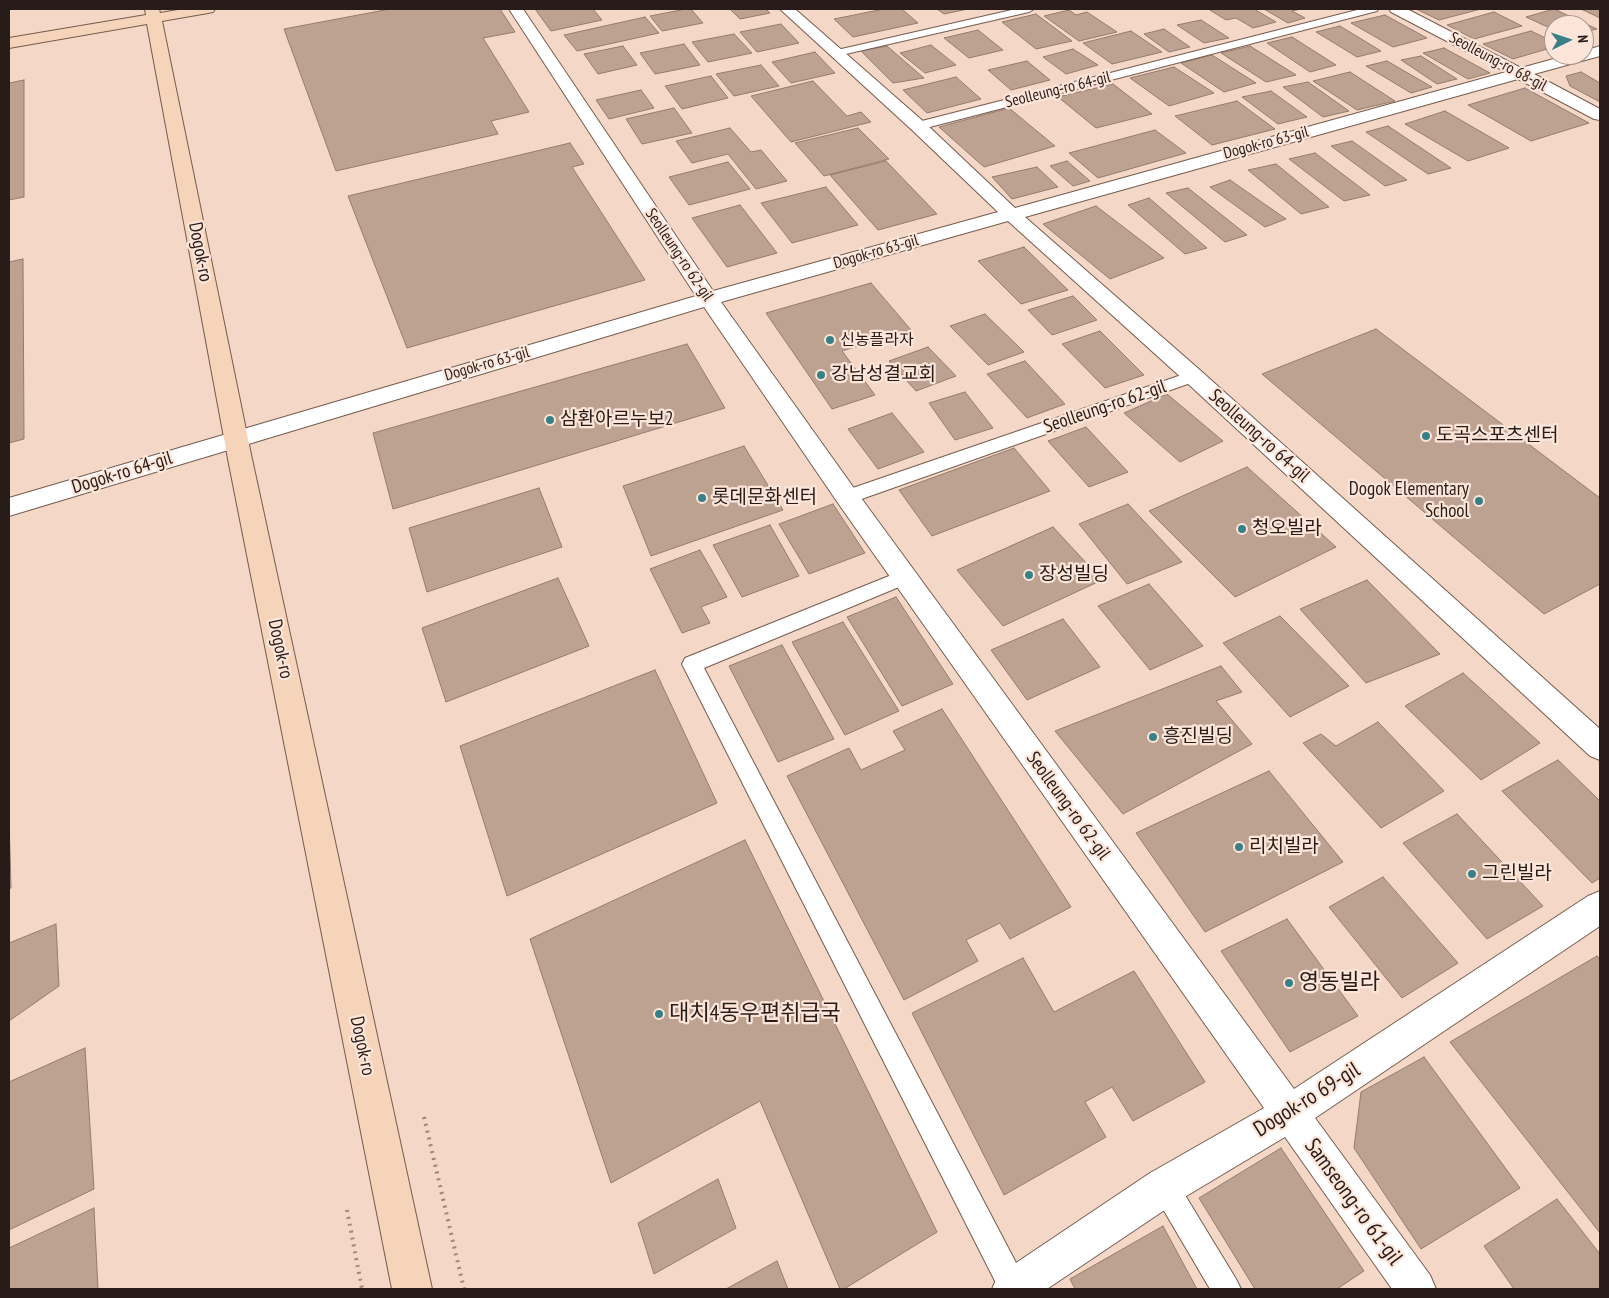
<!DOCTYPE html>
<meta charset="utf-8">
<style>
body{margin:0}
#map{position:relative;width:1609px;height:1298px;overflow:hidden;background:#f4d7c7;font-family:"PT Sans Narrow",sans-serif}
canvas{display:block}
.frame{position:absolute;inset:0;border:10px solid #271c17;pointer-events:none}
.north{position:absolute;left:1544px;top:15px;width:50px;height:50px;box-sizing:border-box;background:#fde6d9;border:1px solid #a7958b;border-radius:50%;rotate:86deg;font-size:14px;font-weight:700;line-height:20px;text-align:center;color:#271c17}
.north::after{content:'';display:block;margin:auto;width:18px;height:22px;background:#388085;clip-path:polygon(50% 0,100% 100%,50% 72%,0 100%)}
</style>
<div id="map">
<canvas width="1609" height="1298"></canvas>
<div class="frame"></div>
<div class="north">N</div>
</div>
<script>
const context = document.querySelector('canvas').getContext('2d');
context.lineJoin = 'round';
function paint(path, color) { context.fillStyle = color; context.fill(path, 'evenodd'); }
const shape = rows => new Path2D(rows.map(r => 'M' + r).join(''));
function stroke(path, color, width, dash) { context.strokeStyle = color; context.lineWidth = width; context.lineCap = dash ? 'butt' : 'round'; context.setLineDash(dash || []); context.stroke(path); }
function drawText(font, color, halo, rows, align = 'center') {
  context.font = font + ' "PT Sans Narrow","Noto Sans KR",sans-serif'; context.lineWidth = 4.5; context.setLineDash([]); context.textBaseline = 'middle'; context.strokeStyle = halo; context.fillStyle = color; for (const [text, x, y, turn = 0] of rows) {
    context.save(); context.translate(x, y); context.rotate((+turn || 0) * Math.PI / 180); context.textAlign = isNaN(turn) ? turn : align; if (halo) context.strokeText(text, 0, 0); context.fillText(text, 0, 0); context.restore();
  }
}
const building = shape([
 [390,9,500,9,515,32,483,38,529,112,491,121,498,134,336,171,284,29,390,9],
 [535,9,593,9,602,20,551,31,535,9],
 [686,9,691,9,703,23,662,31,650,16,686,9],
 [730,9,766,9,770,13,740,19,730,9],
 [884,9,902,9,918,23,853,37,834,19,884,9],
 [937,9,968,9,944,14,937,9],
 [1213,9,1254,9,1276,22,1253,28,1236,18,1226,20,1210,10,1213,9],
 [1264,9,1301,9,1292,11,1305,18,1288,23,1264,9],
 [1416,9,1481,9,1439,20,1416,9],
 [1554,9,1597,29,1584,32,1584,25,1554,25,1554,30,1526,17,1554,9],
 [1581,9,1600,9,1600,18,1581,9],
 [1069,10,1076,15,1087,12,1117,32,1079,41,1044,16,1069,10],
 [1494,12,1522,26,1474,39,1447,25,1494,12],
 [1036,14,1072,41,1036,49,1002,22,1036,14],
 [1385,15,1427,38,1393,47,1351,23,1385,15],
 [645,17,659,33,577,51,564,35,645,17],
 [1201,20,1229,38,1204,43,1177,25,1201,20],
 [781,24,799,43,757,52,740,32,781,24],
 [1340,26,1381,51,1357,57,1316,32,1340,26],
 [1164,29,1190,47,1169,52,1144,34,1164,29],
 [978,30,1003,50,969,58,944,38,978,30],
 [1131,31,1162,52,1112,64,1083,43,1131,31],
 [1531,31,1554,42,1554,47,1513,59,1483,44,1531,31],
 [734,34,752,53,708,62,692,42,734,34],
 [1292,37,1336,65,1310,72,1267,43,1292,37],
 [684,44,700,65,655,74,640,53,684,44],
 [931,45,956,65,925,73,900,53,931,45],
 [623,46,637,65,598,74,584,54,623,46],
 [887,46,924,78,893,83,861,51,887,46],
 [1250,46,1296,75,1266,82,1221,53,1250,46],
 [1444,48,1490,73,1468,79,1423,53,1444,48],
 [1073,49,1098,65,1066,74,1043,57,1073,49],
 [815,52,835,73,791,83,772,62,815,52],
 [1212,55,1256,83,1224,92,1181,63,1212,55],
 [1421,56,1457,79,1437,84,1401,60,1421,56],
 [1027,61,1050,80,1011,90,988,70,1027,61],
 [1387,61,1432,87,1411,93,1366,66,1387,61],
 [761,65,779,86,734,96,716,74,761,65],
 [1174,67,1214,93,1169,106,1130,78,1174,67],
 [1350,72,1395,101,1357,110,1313,81,1350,72],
 [1581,72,1600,83,1600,102,1570,86,1566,76,1581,72],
 [711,76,728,98,682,109,665,86,711,76],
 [956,77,981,99,927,113,903,90,956,77],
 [24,80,24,197,9,200,9,83,24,80],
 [813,81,847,116,861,112,871,122,791,142,751,96,813,81],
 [1308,82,1349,111,1323,117,1283,87,1308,82],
 [1113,84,1152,114,1096,128,1058,97,1113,84],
 [1525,88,1589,123,1531,141,1468,105,1525,88],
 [641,90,654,108,609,119,596,100,641,90],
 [1271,91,1307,117,1278,124,1242,97,1271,91],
 [1237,101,1275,129,1212,145,1175,116,1237,101],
 [674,108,692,133,642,144,626,119,674,108],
 [1009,108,1055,146,984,167,939,127,1009,108],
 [1445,111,1509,148,1468,161,1405,124,1445,111],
 [1388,126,1451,168,1428,174,1366,132,1388,126],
 [730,128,751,152,761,150,787,181,756,189,728,154,692,163,676,141,730,128],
 [858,128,889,159,824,176,795,143,858,128],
 [1155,130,1186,153,1098,178,1069,153,1155,130],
 [1352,141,1407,180,1385,186,1331,146,1352,141],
 [570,143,584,164,572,167,645,280,407,348,348,196,570,143],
 [1315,153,1370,195,1344,201,1289,159,1315,153],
 [886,161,937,214,878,230,830,175,886,161],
 [1067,161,1090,181,1073,186,1050,166,1067,161],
 [728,162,750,189,689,205,669,177,728,162],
 [1276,164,1329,207,1301,214,1248,170,1276,164],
 [1037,167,1058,187,1012,199,992,177,1037,167],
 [1230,180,1286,219,1265,227,1210,187,1230,180],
 [826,187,858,225,792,243,761,203,826,187],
 [1188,188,1247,235,1225,242,1166,193,1188,188],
 [1149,198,1207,248,1185,254,1128,205,1149,198],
 [740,205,777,253,727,267,692,218,740,205],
 [1096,206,1164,258,1110,279,1043,224,1096,206],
 [1024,247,1068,290,1021,304,978,261,1024,247],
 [23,259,24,439,9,443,9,262,23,259],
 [871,283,911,330,842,351,875,395,832,409,766,313,871,283],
 [1073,296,1097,320,1052,335,1028,310,1073,296],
 [985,314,1024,352,988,365,950,326,985,314],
 [1376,329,1600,498,1600,584,1544,614,1262,374,1376,329],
 [1100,331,1144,375,1105,388,1062,344,1100,331],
 [687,344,725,408,393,509,373,433,687,344],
 [928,347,956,376,916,391,889,361,928,347],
 [1025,361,1065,404,1027,418,987,374,1025,361],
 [965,392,993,428,955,440,929,403,965,392],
 [1167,394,1223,441,1180,462,1124,413,1167,394],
 [892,413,924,452,878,469,848,429,892,413],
 [1086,427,1128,472,1089,487,1048,441,1086,427],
 [744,446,783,510,651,556,623,486,744,446],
 [1014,448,1050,491,932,536,899,490,1014,448],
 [1247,467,1336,547,1235,597,1149,511,1247,467],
 [539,488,562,547,427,592,409,528,539,488],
 [833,504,865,553,809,574,779,524,833,504],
 [1128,504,1182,562,1127,584,1079,524,1128,504],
 [770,525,799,576,742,597,713,545,770,525],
 [1053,527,1102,580,1003,626,957,570,1053,527],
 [700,550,727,597,701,607,710,623,682,633,650,569,700,550],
 [558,578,589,646,446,702,422,628,558,578],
 [1367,580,1440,654,1366,683,1300,609,1367,580],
 [1149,584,1203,646,1150,670,1098,606,1149,584],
 [896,597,953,684,902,706,847,617,896,597],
 [1280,616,1349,686,1290,717,1223,643,1280,616],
 [1063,619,1100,667,1027,700,991,650,1063,619],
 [843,622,899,711,845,735,792,642,843,622],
 [782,645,834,739,778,762,729,666,782,645],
 [1221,666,1242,692,1216,701,1252,744,1123,814,1055,731,1221,666],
 [655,670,717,803,507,896,460,746,655,670],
 [1463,673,1540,743,1481,780,1405,706,1463,673],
 [942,709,1071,907,1010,939,1000,923,966,940,978,961,904,1000,787,776,849,748,861,770,905,750,893,731,942,709],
 [1378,722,1444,791,1381,828,1303,743,1321,734,1336,746,1378,722],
 [1558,760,1600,801,1600,878,1592,883,1502,791,1558,760],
 [1269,771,1343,862,1205,932,1136,833,1269,771],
 [1457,814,1543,906,1487,939,1403,843,1457,814],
 [9,817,11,888,9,889,9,817],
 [745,840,937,1232,844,1289,840,1289,760,1101,611,1183,530,939,745,840],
 [1383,877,1458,963,1402,998,1329,907,1383,877],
 [1287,919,1358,1016,1290,1052,1221,951,1287,919],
 [56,924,59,986,9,1021,9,943,56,924],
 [1597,956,1600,960,1600,1233,1450,1042,1597,956],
 [1023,958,1054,1012,1134,971,1205,1082,1133,1121,1112,1087,1085,1102,1106,1137,1004,1195,912,1013,1023,958],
 [85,1048,94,1189,9,1230,9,1082,85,1048],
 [1424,1057,1520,1188,1421,1249,1354,1148,1361,1092,1424,1057],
 [1281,1148,1364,1271,1337,1289,1255,1289,1199,1198,1281,1148],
 [718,1179,736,1228,654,1274,638,1223,718,1179],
 [1557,1199,1600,1254,1600,1289,1514,1289,1484,1246,1557,1199],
 [94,1208,98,1289,9,1289,9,1248,94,1208],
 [1163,1226,1197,1289,1075,1289,1070,1279,1163,1226],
 [777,1261,788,1289,726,1289,777,1261]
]);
const path = shape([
 [424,1117,464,1289],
 [347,1210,362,1289]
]);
const lane = shape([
 [1016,9,1034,9,1029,12,837,56,831,53,837,50,1016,9],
 [1361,9,1378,9,1377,11,922,129,914,129,912,126,914,123,1361,9],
 [1193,371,1199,372,1201,376,1199,380,853,502,847,504,841,502,838,497,841,492,1193,371],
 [904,570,911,572,913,577,911,582,704,668,1024,1278,1028,1289,999,1289,682,664,685,658,904,570],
 [1164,1173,1174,1177,1236,1279,1241,1289,1210,1289,1150,1187,1154,1177,1164,1173]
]);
const street = shape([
 [509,9,523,9,713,291,998,212,912,130,780,9,795,9,924,122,1015,208,1506,72,1391,12,1389,9,1407,9,1521,68,1568,55,1584,55,1584,51,1600,46,1600,56,1534,74,1600,109,1600,120,1594,119,1518,79,1025,217,1201,371,1600,729,1600,760,1590,756,1185,381,1008,221,721,302,856,491,1294,1089,1588,896,1600,891,1600,926,1315,1118,1430,1275,1436,1289,1392,1289,1285,1137,1178,1201,1047,1289,992,1289,998,1275,1150,1173,1264,1108,838,503,704,307,9,516,9,498,696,296,509,9]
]);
const secondary = shape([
 [145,9,159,9,160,13,184,9,215,9,213,12,208,13,162,21,252,459,432,1289,392,1289,228,459,147,24,9,48,9,38,146,15,145,9]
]);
const markers = [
 [830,340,5,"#388085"],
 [821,375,5,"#388085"],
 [550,420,5,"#388085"],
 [1426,436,5,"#388085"],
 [702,498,5,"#388085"],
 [1479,501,5,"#388085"],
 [1242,529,5,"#388085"],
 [1029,575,5,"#388085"],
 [1153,737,5,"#388085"],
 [1239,847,5,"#388085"],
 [1472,874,5,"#388085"],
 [1289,983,5,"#388085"],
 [659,1014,5,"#388085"]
];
const farStreetnames = [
 ["Seolleung-ro 68-gil",1498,62,28],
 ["Seolleung-ro 64-gil",1058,90,-14],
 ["Dogok-ro 63-gil",1266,143,-15],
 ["Dogok-ro 63-gil",876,252,-16],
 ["Seolleung-ro 62-gil",679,255,56],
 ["Dogok-ro 63-gil",487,364,-16]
];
const farPoinames = [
 ["신농플라자",840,340]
];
const streetNames = [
 ["Dogok-ro",200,252,79],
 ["Seolleung-ro 62-gil",1105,407,-19],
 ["Seolleung-ro 64-gil",1259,436,42],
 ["Dogok-ro 64-gil",122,473,-17],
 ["Dogok-ro",280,649,78],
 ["Seolleung-ro 62-gil",1068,806,54],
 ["Dogok-ro",362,1046,78]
];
const poiNames = [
 ["강남성결교회",831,375],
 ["삼환아르누보2",560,420],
 ["도곡스포츠센터",1436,436],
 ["Dogok Elementary",1469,490,"right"],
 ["School",1469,512,"right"],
 ["롯데문화센터",712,498],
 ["청오빌라",1252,529],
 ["장성빌딩",1039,575],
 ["흥진빌딩",1163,737],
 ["리치빌라",1249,847],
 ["그린빌라",1482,874]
];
const nearPoinames = [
 ["영동빌라",1299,983],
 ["대치4동우편취급국",669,1014]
];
const nearStreetnames = [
 ["Dogok-ro 69-gil",1307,1100,-32],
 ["Samseong-ro 61-gil",1353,1202,54]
];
paint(building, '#bda292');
stroke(building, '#957b6c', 1);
stroke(lane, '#755c4e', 2);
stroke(street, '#755c4e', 2);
stroke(secondary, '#755c4e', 2);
stroke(path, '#9d887c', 4, [2, 5]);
paint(lane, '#fff');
paint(street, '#fff');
paint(secondary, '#f5d4ba');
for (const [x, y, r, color] of markers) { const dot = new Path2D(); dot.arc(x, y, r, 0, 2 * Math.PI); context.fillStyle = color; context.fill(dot); stroke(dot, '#fde6d9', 2); }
drawText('16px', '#271c17', '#fde6d9', farStreetnames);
drawText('16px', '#271c17', '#fde6d9', farPoinames, 'left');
drawText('19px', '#271c17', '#fde6d9', streetNames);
drawText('19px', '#271c17', '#fde6d9', poiNames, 'left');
drawText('22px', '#271c17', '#fde6d9', nearPoinames, 'left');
drawText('22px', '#271c17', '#fde6d9', nearStreetnames);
</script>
